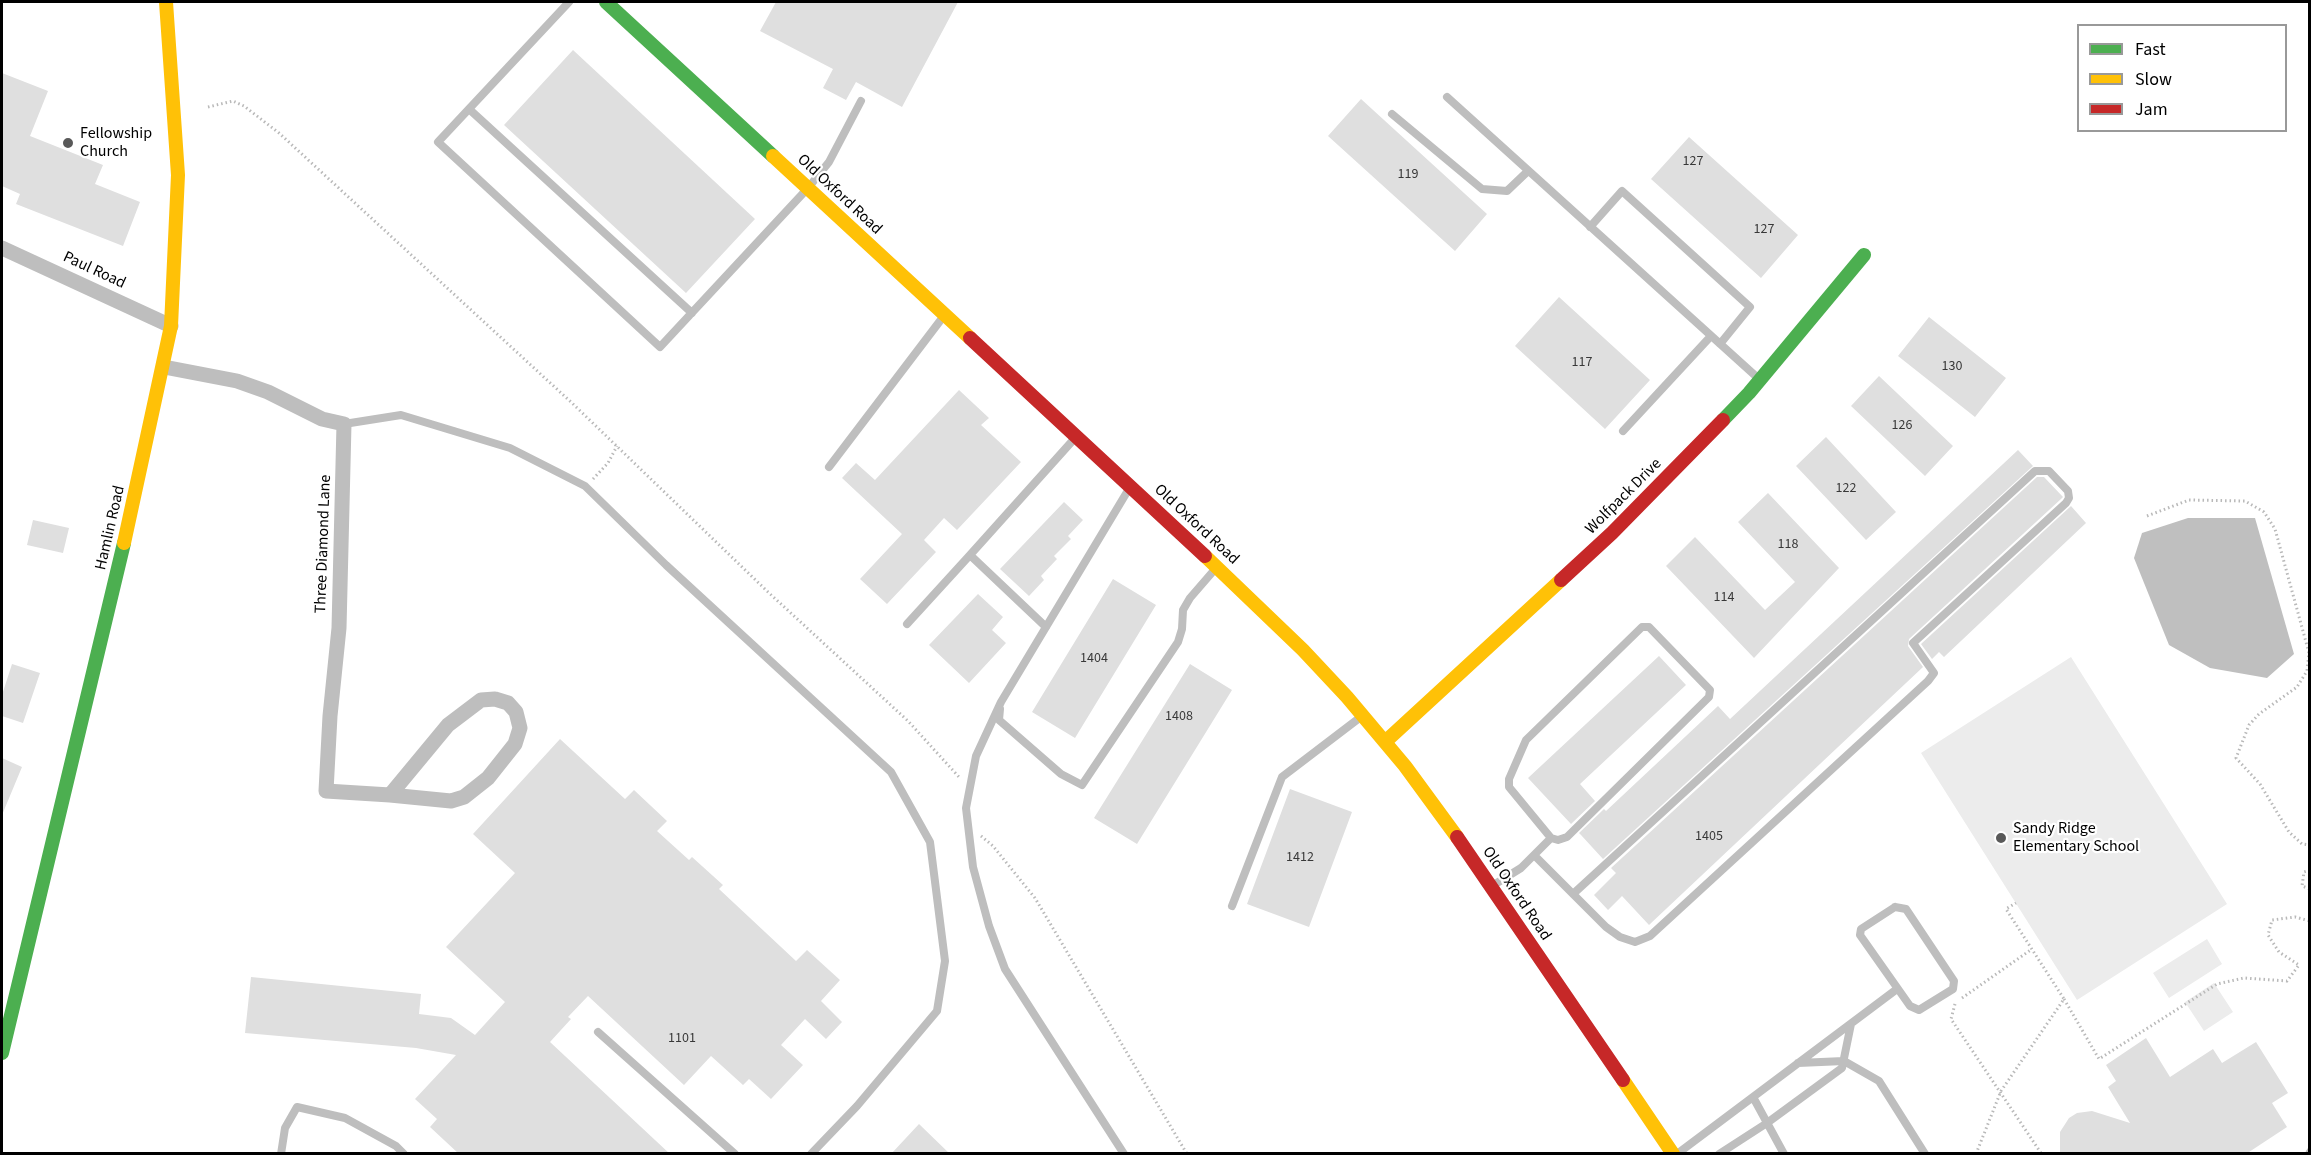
<!DOCTYPE html>
<style>
body{margin:0}
#map{position:relative;width:2311px;height:1155px;overflow:hidden;background:#fff;font-family:"Source Sans 3",sans-serif}
canvas{display:block}
.frame{position:absolute;inset:0;border:3px solid #000;pointer-events:none}
.legend{position:absolute;left:2077px;top:24px;width:210px;height:108px;box-sizing:border-box;background:#fff;border:2px solid #999;margin:0;padding:8px 10px;list-style:none;font-size:18px;color:#000}
.legend li{display:flex;align-items:center;gap:12px;height:30px}
.legend b{width:30px;border:2px solid #999}
</style>
<div id="map">
<canvas width="2311" height="1155"></canvas>
<div class="frame"></div>
<ul class="legend">
<li><b style="height:8px;background:#4caf50"></b>Fast</li>
<li><b style="height:8px;background:#ffc107"></b>Slow</li>
<li><b style="height:8px;background:#c62828"></b>Jam</li>
</ul>
</div>
<script>
const context = document.querySelector('canvas').getContext('2d');
context.lineJoin = 'round';
function paint(path, color) { context.fillStyle = color; context.fill(path, 'evenodd'); }
const shape = rows => new Path2D(rows.map(r => 'M' + r).join(''));
function stroke(path, color, width, dash) { context.strokeStyle = color; context.lineWidth = width; context.lineCap = dash ? 'butt' : 'round'; context.setLineDash(dash || []); context.stroke(path); }
function drawText(font, color, halo, rows, align = 'center') {
  context.font = font + ' "Source Sans 3",sans-serif'; context.lineWidth = 4.5; context.setLineDash([]); context.textBaseline = 'middle'; context.strokeStyle = halo; context.fillStyle = color; for (const [text, x, y, turn = 0] of rows) {
    context.save(); context.translate(x, y); context.rotate((+turn || 0) * Math.PI / 180); context.textAlign = isNaN(turn) ? turn : align; if (halo) context.strokeText(text, 0, 0); context.fillText(text, 0, 0); context.restore();
  }
}
const green = shape([
 [2071,657,2227,904,2077,1000,1921,753],
 [2207,939,2222,964,2169,998,2153,973],
 [2214,983,2233,1012,2204,1031,2185,1002]
]);
const water = shape([
 [2188,518,2255,518,2294,654,2267,678,2210,668,2169,645,2134,558,2142,533]
]);
const building = shape([
 [776,2,958,2,902,107,856,82,846,100,823,88,833,69,760,31],
 [573,50,755,219,686,293,504,125],
 [2,73,48,91,30,136,103,165,95,184,140,202,123,246,16,204,20,194,2,186],
 [1361,99,1487,214,1455,251,1328,136],
 [1689,137,1798,235,1761,278,1651,179],
 [1559,297,1650,380,1605,429,1515,346],
 [1929,317,2006,378,1975,417,1898,356],
 [1879,376,1953,446,1925,476,1851,406],
 [959,390,989,418,981,425,1021,462,957,530,944,518,924,540,936,552,887,604,860,579,902,534,842,478,856,463,875,480],
 [1826,437,1896,512,1866,540,1796,466],
 [2018,450,2033,466,1603,859,1581,835,1579,833,1604,809,1606,811,1718,706,1730,719],
 [2037,477,2044,477,2063,497,2061,499,1909,639,1908,646,1923,667,1649,925,1622,896,1608,910,1594,895,1616,873,1611,868],
 [1768,493,1839,568,1754,658,1666,566,1695,537,1765,610,1795,582,1738,522],
 [1064,502,1083,520,1068,536,1071,539,1054,556,1057,559,1041,576,1044,580,1029,596,1000,569],
 [2071,506,2086,523,1944,657,1939,652,1932,659,1921,644],
 [33,520,69,528,63,553,27,545],
 [1113,579,1156,605,1075,738,1032,712],
 [978,594,1003,617,992,630,1006,643,969,683,929,645],
 [1659,656,1686,685,1580,784,1595,801,1571,824,1528,778],
 [12,664,40,673,23,723,2,716,2,695],
 [1190,664,1232,690,1137,844,1094,818],
 [560,739,625,799,634,790,667,821,657,831,689,860,692,857,723,885,719,889,796,961,807,950,840,980,821,1001,842,1022,826,1039,805,1019,781,1045,803,1065,771,1099,749,1079,743,1085,711,1056,684,1085,588,996,568,1017,571,1019,550,1042,670,1154,459,1154,430,1127,437,1119,415,1099,456,1055,416,1048,245,1033,251,977,421,994,419,1014,451,1018,475,1035,505,1002,446,947,515,873,473,834],
 [2,758,22,767,2,815],
 [1290,789,1352,812,1309,927,1247,904],
 [2146,1038,2170,1077,2213,1049,2222,1063,2256,1042,2288,1093,2272,1103,2287,1127,2246,1154,2060,1154,2060,1132,2069,1118,2077,1113,2092,1111,2130,1123,2108,1087,2116,1081,2106,1065],
 [919,1124,950,1154,891,1154]
]);
const path = shape([
 [208,107,233,101,244,106,279,133,572,403,768,592,908,721,959,777],
 [593,479,608,463,617,446],
 [2147,516,2189,500,2245,501,2264,512,2275,529,2309,653,2307,671,2297,687,2259,714,2249,725,2236,758,2260,784,2289,832,2302,844,2310,845],
 [981,836,993,846,1035,898,1187,1154],
 [2310,870,2304,872,2302,886,2310,889],
 [1962,998,2032,949],
 [2064,999,2099,1059,2217,984,2244,978,2287,981,2299,965,2279,952,2268,935,2272,920,2295,917,2310,921],
 [1955,1004,1951,1019,2041,1153],
 [1976,1154,2001,1091,2064,999,2006,909,2016,903]
]);
const lane = shape([
 [569,2,438,142,660,347,808,188,829,162,861,101],
 [1447,97,1759,379],
 [469,109,692,313],
 [1392,114,1482,189,1507,191,1528,171],
 [1590,227,1622,191,1750,307,1720,344],
 [344,424,401,415,510,448,585,486,666,565,891,772,930,842,945,961,937,1011,857,1106,811,1154],
 [1623,431,1711,336],
 [829,467,943,317],
 [907,624,970,555],
 [1046,627,970,555,1075,438],
 [1000,709,999,720,1061,774,1082,785,1178,642,1182,629,1183,610,1190,598,1216,568],
 [1535,856,1606,927,1620,937,1635,942,1650,936,1928,681,1934,673,1913,643,2066,503,2069,498,2068,491,2049,471,2035,471,1573,894],
 [1492,886,1521,868,1551,838,1509,787,1509,779,1526,740,1642,627,1649,627,1710,690,1709,697,1567,837,1558,840,1551,838],
 [1232,906,1282,777,1362,716],
 [1895,907,1906,909,1954,981,1953,989,1919,1010,1910,1006,1860,935,1861,929,1895,907],
 [598,1032,735,1154],
 [1798,1063,1844,1061,1879,1081,1925,1154],
 [1753,1097,1784,1154],
 [281,1154,285,1128,297,1107,345,1118,396,1146,404,1154],
 [1124,1154,1005,969,989,926,973,867,966,808,976,756,1001,702,1130,487],
 [1677,1154,1897,989],
 [1719,1154,1767,1123,1842,1068,1851,1024],
 [2309,1154,2310,1152]
]);
const street = shape([
 [2,248,171,326],
 [164,367,237,381,268,392,322,419,344,424,339,628,330,716,326,791,390,795],
 [495,699,508,703,516,712,520,728,515,744,488,778,464,797,451,801,390,795,448,725,481,700,495,699]
]);
const fast = shape([
 [606,2,773,156],
 [1723,420,1749,393,1864,255],
 [2,1053,124,543]
]);
const slow = shape([
 [773,156,970,338],
 [124,543,171,326,178,175,166,2],
 [1205,556,1303,650,1347,697,1405,766,1457,837],
 [1386,741,1561,580],
 [1623,1080,1673,1154]
]);
const jam = shape([
 [970,338,1205,556],
 [1561,580,1612,533,1723,420],
 [1457,837,1623,1080]
]);
const markers = [
 [68,143,6,"#595959"],
 [2001,838,6,"#595959"]
];
const numberNames = [
 ["127",1693,162],
 ["119",1408,175],
 ["127",1764,230],
 ["117",1582,363],
 ["130",1952,367],
 ["126",1902,426],
 ["122",1846,489],
 ["118",1788,545],
 ["114",1724,598],
 ["1404",1094,659],
 ["1408",1179,717],
 ["1405",1709,837],
 ["1412",1300,858],
 ["1101",682,1039]
];
const poiNames = [
 ["Fellowship",80,134],
 ["Church",80,152],
 ["Sandy Ridge",2013,829],
 ["Elementary School",2013,847]
];
const streetNames = [
 ["Old Oxford Road",839,195,43],
 ["Paul Road",94,271,25],
 ["Wolfpack Drive",1624,497,-45],
 ["Old Oxford Road",1196,525,43],
 ["Hamlin Road",111,528,-77],
 ["Three Diamond Lane",324,544,-88],
 ["Old Oxford Road",1516,894,56]
];
paint(green, '#ececec');
paint(water, '#bfbfbf');
paint(building, '#dfdfdf');
stroke(path, '#b9b9b9', 3, [1.5, 3]);
stroke(lane, '#bebebe', 8);
stroke(street, '#bebebe', 15);
stroke(fast, '#4caf50', 14);
stroke(slow, '#ffc107', 14);
stroke(jam, '#c62828', 14);
for (const [x, y, r, color] of markers) { const dot = new Path2D(); dot.arc(x, y, r, 0, 2 * Math.PI); context.fillStyle = color; context.fill(dot); stroke(dot, '#fff', 2); }
drawText('14px', '#383838', null, numberNames);
drawText('16px', '#000', '#fff', poiNames, 'left');
drawText('16px', '#000', '#fff', streetNames);
</script>
